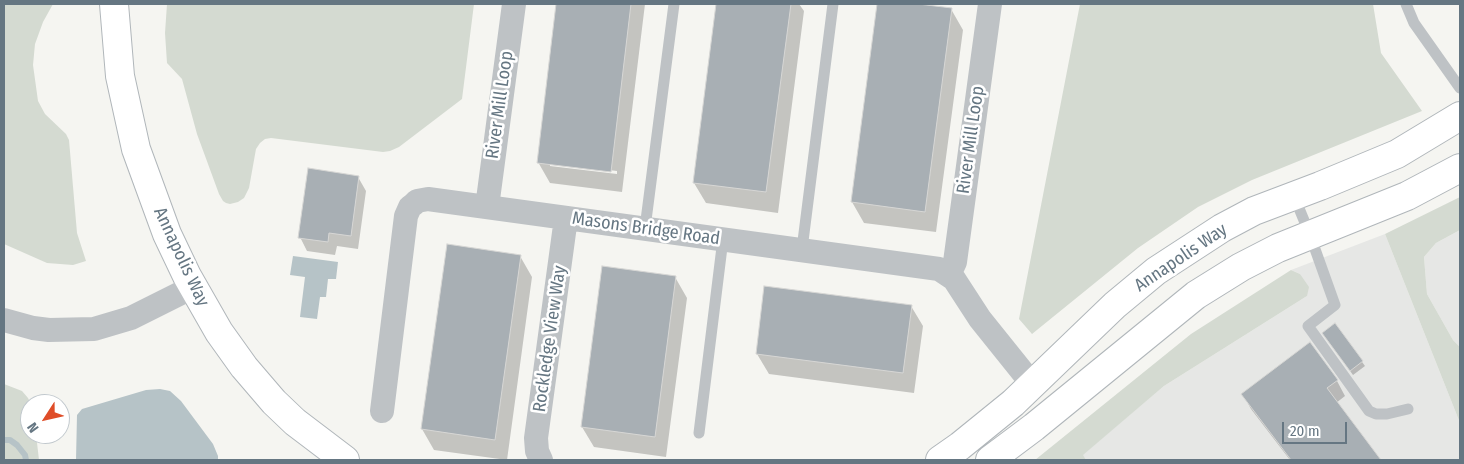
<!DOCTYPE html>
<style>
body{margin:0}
#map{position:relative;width:1464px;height:464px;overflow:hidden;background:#f5f5f1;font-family:"Fira Sans Condensed",sans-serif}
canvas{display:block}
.frame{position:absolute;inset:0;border:5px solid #657682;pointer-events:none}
.north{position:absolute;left:20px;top:394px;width:50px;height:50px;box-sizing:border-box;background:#fff;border:1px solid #c1c8cd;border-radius:50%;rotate:235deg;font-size:14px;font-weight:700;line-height:20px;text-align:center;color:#657682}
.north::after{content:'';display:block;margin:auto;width:18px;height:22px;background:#df4d28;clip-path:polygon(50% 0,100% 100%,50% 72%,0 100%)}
.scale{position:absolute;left:1282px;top:422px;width:65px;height:22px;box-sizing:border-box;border:2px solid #657682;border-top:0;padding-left:6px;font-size:15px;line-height:18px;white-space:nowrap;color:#657682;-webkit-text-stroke:4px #fff;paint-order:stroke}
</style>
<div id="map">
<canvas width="1464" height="464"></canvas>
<div class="frame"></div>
<div class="north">N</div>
<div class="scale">20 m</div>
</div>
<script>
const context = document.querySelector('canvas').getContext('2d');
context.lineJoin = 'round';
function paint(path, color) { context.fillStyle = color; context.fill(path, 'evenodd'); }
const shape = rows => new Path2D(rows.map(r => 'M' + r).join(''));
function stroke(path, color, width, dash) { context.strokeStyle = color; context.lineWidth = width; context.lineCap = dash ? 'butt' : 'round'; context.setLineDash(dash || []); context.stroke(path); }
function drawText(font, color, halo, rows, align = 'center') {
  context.font = font + ' "Fira Sans Condensed",sans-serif'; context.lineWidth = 5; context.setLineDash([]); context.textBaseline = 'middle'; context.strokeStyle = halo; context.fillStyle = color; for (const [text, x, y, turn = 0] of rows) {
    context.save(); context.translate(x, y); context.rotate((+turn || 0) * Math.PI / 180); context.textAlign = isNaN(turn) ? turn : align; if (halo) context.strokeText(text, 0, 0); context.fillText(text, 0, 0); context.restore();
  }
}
const built = shape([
 [1460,230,1460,347,1453,340,1427,294,1424,257,1436,243],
 [1385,234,1460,423,1460,460,1086,460,1082,455,1164,386,1307,296,1300,274,1291,270]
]);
const green = shape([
 [4,4,53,4,43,22,35,44,33,65,38,101,45,114,66,134,69,140,77,233,86,261,73,265,47,263,4,244],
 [167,4,474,4,462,99,399,147,390,151,383,152,271,138,265,139,260,143,256,149,249,188,244,198,238,202,230,204,226,203,223,201,219,194,197,134,182,79,167,63,165,33],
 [1080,4,1373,4,1381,53,1422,111,1252,180,1198,207,1138,248,1032,334,1019,319],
 [1460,197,1460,230,1436,243,1424,257,1427,294,1453,340,1460,347,1460,423,1385,234],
 [1291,270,1300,274,1309,287,1307,296,1164,386,1083,455,1086,460,1035,460,1191,334],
 [4,384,22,391,28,398,31,404,30,434,36,434,39,460,4,460]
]);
const water = shape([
 [293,256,338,262,336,279,328,279,326,297,320,297,317,319,300,317,305,277,290,275],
 [160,389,170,391,181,401,213,444,218,456,218,460,76,460,77,415,82,409,146,390]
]);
const shadow = shape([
 [558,4,645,4,622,192,550,183,538,162],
 [550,163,617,171,617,174,550,166],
 [717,4,799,4,804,11,778,213,706,203,694,183],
 [878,4,909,4,951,9,963,30,936,232,864,223,852,202],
 [358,177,366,191,358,249,337,246,335,255,307,251,300,237],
 [520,256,532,277,507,460,434,450,422,429],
 [675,277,687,298,666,457,594,447,582,427],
 [911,306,923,326,914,393,769,374,757,354],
 [1335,325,1365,366,1353,375,1326,337],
 [1337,381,1345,396,1336,403,1380,460,1290,460,1251,409,1243,394]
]);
const stream = shape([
 [4,440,10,440,17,445,25,455,26,460]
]);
const building = shape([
 [556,4,631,4,611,172,537,163,556,4],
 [716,4,791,4,766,192,693,183,716,4],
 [877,4,918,4,952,8,925,212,851,202,877,4],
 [308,168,359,176,351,236,329,233,328,242,298,238,308,168],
 [447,244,521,255,495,440,421,429,447,244],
 [602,266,676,276,655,437,581,427,602,266],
 [764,286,912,305,903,373,756,354,764,286],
 [1335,323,1363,361,1350,371,1322,333,1335,323],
 [1310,342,1338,380,1327,388,1381,460,1291,460,1241,394,1310,342]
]);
const lane = shape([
 [1406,4,1414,23,1460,88],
 [1294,196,1310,235,1335,305,1308,326,1369,411,1376,414,1387,414,1408,409],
 [645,228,674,4],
 [802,249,833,4],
 [699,433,723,239]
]);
const street = shape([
 [487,207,514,4],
 [949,275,955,262,990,4],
 [4,320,33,328,49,330,94,329,131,318,193,287],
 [382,411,406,216,410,207,414,204,417,201,428,199,939,269,954,279,980,319,1033,385],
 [541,460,537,451,536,438,566,218]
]);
const secondary = shape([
 [114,4,120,76,136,149,167,234,187,276,219,332,244,367,274,402,295,422,345,460],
 [940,460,960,446,1013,403,1115,305,1156,271,1222,228,1254,211,1320,186,1397,154,1460,116],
 [990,460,1034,427,1196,295,1241,267,1278,248,1407,196,1460,168]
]);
const streetNames = [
 ["River Mill Loop",500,105,-82],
 ["River Mill Loop",971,140,-82],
 ["Masons Bridge Road",646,229,8],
 ["Annapolis Way",181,257,65],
 ["Annapolis Way",1181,258,-34],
 ["Rockledge View Way",550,339,-82]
];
paint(built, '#e6e7e5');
paint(green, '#d4dad1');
paint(water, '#b6c3c7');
paint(shadow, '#0003');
stroke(stream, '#b6c3c7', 6);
paint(building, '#a8afb4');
stroke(building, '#d6d6d4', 1);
stroke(secondary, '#b0b6ba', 30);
stroke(lane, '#bec2c5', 11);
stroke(street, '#bec2c5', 24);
stroke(secondary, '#fff', 28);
drawText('18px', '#657682', '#fff', streetNames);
</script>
